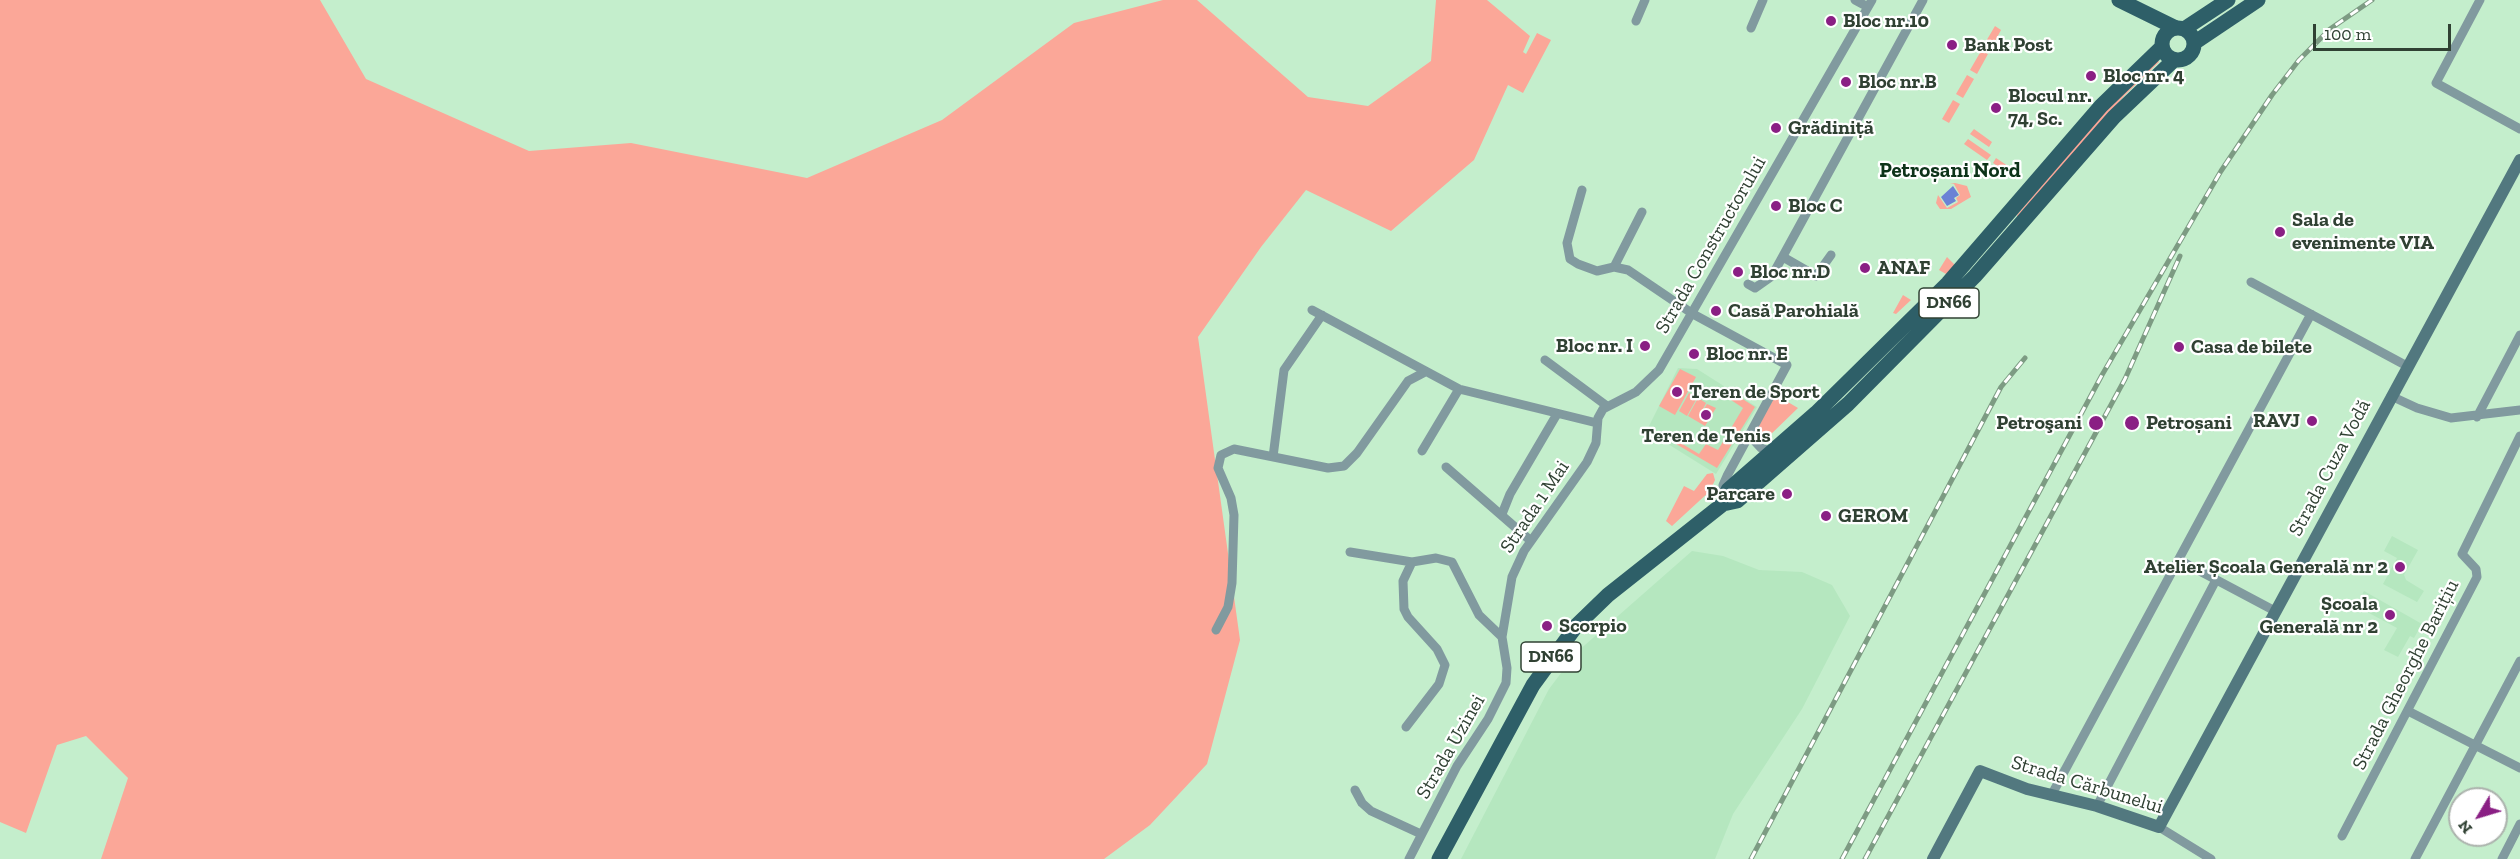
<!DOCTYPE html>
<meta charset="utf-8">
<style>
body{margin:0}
#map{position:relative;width:2520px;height:859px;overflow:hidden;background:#c4eecc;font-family:"Zilla Slab",serif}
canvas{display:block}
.north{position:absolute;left:2448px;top:787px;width:60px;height:60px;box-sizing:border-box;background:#fff;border:2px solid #acb3ad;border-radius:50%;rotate:232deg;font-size:16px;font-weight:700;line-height:24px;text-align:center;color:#304133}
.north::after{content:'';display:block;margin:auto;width:21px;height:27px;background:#8a1f84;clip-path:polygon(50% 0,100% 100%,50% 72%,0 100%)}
.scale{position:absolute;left:2313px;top:24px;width:138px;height:27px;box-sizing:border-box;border:3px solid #304133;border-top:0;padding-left:8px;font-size:18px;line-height:21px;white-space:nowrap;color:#304133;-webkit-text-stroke:4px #fff;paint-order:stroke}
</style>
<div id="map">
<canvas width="2520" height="859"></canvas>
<div class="north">N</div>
<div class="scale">100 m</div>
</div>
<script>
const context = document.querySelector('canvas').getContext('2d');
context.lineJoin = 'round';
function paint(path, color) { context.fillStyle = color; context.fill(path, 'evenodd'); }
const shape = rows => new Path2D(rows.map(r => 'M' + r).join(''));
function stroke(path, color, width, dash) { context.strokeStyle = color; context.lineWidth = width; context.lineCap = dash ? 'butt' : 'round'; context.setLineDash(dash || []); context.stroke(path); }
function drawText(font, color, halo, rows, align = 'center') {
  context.font = font + ' "Zilla Slab",serif'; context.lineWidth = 4.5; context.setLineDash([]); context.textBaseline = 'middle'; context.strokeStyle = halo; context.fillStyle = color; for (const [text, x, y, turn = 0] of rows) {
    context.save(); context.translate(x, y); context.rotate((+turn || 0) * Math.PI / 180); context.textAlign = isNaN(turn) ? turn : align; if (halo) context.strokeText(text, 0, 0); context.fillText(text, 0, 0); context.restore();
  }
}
const built = shape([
 [1678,368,1697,369,1757,407,1716,474,1668,444,1648,428],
 [2392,536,2418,550,2404,575,2406,580,2424,591,2417,602,2383,584,2397,558,2384,551],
 [1692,551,1723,556,1759,570,1802,572,1832,585,1850,616,1802,709,1733,814,1715,859,1461,859,1549,689,1577,652],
 [2364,591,2422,624,2414,638,2410,636,2398,657,2384,650,2397,628,2356,606]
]);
const green = shape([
 [0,0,320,0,366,79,529,151,631,143,807,178,942,120,1074,23,1163,0,1197,0,1308,97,1368,106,1431,61,1436,0,1487,0,1530,36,1523,52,1526,54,1537,33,1551,40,1523,93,1508,85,1474,160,1391,231,1306,190,1261,247,1198,337,1240,640,1207,764,1150,825,1104,859,101,859,128,778,86,736,57,745,26,833,0,822],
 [1995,26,2001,30,1992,47,1985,43],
 [1981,51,1988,54,1977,74,1970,70],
 [2157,59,2159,62,2125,95,2017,219,2017,215,2121,92],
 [1967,75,1974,79,1963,98,1956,94],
 [1953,100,1960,104,1949,123,1942,119],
 [1974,129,1992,142,1989,147,1970,134],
 [1968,139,1991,155,1987,160,1964,144],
 [1996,158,2020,174,2016,179,1993,163],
 [1955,183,1967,186,1971,197,1951,209,1940,209,1936,203,1938,195,1947,208,1958,202,1956,198,1960,195,1954,184,1950,184],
 [1947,257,1956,266,1946,274,1939,270],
 [1903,295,1911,300,1896,314,1893,313],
 [1680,369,1696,377,1675,415,1659,406],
 [1689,393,1697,398,1687,416,1679,411],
 [1735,394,1755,407,1717,468,1664,437,1666,434,1699,454,1706,444,1718,450,1743,408,1731,400],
 [1776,395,1798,408,1766,439,1758,431,1758,425],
 [1698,398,1706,403,1699,417,1707,404,1716,408,1705,426,1688,416],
 [1713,473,1715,480,1710,491,1672,526,1666,521,1684,486,1694,491,1707,474]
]);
const water = shape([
 [1953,186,1959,195,1954,198,1956,201,1947,206,1941,197]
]);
const street = shape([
 [1855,0,1868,7],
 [2480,0,2436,83,2520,129],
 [1636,21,1645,0],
 [1751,28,1763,0],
 [1582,190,1567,243,1570,259,1578,264,1597,271,1614,267,1628,270,1693,314,1787,365,1727,476,1723,485,1723,495],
 [1783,257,1816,276,1831,255],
 [1614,267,1642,212],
 [2251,282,2407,366],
 [1748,284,1755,288,1772,276,1923,0],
 [1312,310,1459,389,1597,423],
 [1545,360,1607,406],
 [2391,396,2417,408,2451,418,2520,410],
 [2477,417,2520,335],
 [1749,435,1761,448,1773,452],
 [1422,451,1459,389],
 [1273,457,1284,370,1322,315],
 [1446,467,1531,541],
 [1502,514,1510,494,1557,414],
 [1350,552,1412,562,1436,558,1452,562,1479,615,1502,637],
 [2179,560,2275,611],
 [1216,630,1228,607,1232,583,1234,515,1231,498,1218,468,1221,455,1234,449,1328,468,1344,466,1357,453,1408,381,1425,372],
 [2408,711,2520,768],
 [1406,727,1439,684,1445,665,1437,649,1408,617,1404,609,1403,581,1412,562],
 [1355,790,1362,803,1371,811,1421,834],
 [2051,796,2311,314],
 [2097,806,2216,580],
 [2159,827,2211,859],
 [2342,836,2477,577,2476,569,2462,554,2520,436],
 [1409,859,1457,766,1488,719,1506,683,1507,668,1502,637,1512,577,1524,551,1587,462,1596,443,1598,418,1603,409,1636,392,1659,370,1872,0],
 [2415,859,2520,661],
 [2502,859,2520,824]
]);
const secondary = shape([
 [1933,859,1980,771,2027,789,2097,806,2159,827,2520,160]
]);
const primary = shape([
 [2119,0,2176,28],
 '2162 44a16 16 0 1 1 32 0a16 16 0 1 1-32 0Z',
 [2184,29,2228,0],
 [2194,43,2258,0],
 [1723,504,1728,490,1816,413,1948,283,2101,106,2162,47],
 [1439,859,1533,685,1577,625,1608,595,1723,504,1737,501,1848,404,1975,276,2114,117,2174,60]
]);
const rail = shape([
 [1751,859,2001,387,2025,358],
 [1842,859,2102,375,2221,171,2272,95,2299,60,2330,29,2372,0],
 [1865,859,2125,379,2180,256]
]);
const markers = [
 [1831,21,6,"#8a1f84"],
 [1952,45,6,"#8a1f84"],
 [2091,76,6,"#8a1f84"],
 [1846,82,6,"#8a1f84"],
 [1996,108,6,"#8a1f84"],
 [1776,128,6,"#8a1f84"],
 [1776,206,6,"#8a1f84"],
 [2280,232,6,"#8a1f84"],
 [1865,268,6,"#8a1f84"],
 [1738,272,6,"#8a1f84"],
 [1716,311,6,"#8a1f84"],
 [1645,346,6,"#8a1f84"],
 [2179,347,6,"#8a1f84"],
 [1694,354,6,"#8a1f84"],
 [1677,392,6,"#8a1f84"],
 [1706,415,6,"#8a1f84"],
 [2312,421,6,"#8a1f84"],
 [2096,423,8,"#8a1f84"],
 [2132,423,8,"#8a1f84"],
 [1787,494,6,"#8a1f84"],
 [1826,516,6,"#8a1f84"],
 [2400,567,6,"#8a1f84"],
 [2390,615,6,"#8a1f84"],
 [1547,626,6,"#8a1f84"]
];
const shields = [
 [1949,303,60],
 [1551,657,60]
];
const shieldNames = [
 ["DN66",1949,303],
 ["DN66",1551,657]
];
const poiNames = [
 ["Bloc nr.10",1843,21],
 ["Bank Post",1964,45],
 ["Bloc nr. 4",2103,76],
 ["Bloc nr.B",1858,82],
 ["Blocul nr.",2008,96],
 ["74, Sc.",2008,119],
 ["Grădiniță",1788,128],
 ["Bloc C",1788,206],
 ["Sala de",2292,220],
 ["evenimente VIA",2292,243],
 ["ANAF",1877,268],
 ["Bloc nr.D",1750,272],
 ["Casă Parohială",1728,311],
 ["Bloc nr. I",1633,346,"right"],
 ["Casa de bilete",2191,347],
 ["Bloc nr. E",1706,354],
 ["Teren de Sport",1689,392],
 ["RAVJ",2300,421,"right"],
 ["Petroşani",2082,423,"right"],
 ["Petroșani",2146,423],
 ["Teren de Tenis",1706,436,"center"],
 ["Parcare",1775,494,"right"],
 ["GEROM",1838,516],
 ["Atelier Școala Generală nr 2",2388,567,"right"],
 ["Școala",2378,604,"right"],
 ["Generală nr 2",2378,627,"right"],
 ["Scorpio",1559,626]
];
const streetNames = [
 ["Strada Constructorului",1711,245,-60],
 ["Strada Cuza Vodă",2330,468,-62],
 ["Strada 1 Mai",1535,507,-56],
 ["Strada Gheorghe Barițiu",2406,675,-63],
 ["Strada Uzinei",1451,747,-60],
 ["Strada Cărbunelui",2087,785,17]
];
const neighbourhoodNames = [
 ["Petroșani Nord",1950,171]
];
paint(built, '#b5e7bf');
paint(green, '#fba798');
paint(water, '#6b82d5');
stroke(street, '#819a9f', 9);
stroke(secondary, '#52787f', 12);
stroke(primary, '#2e5f68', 15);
stroke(rail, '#7d9b83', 5);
stroke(rail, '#fff', 3, [9]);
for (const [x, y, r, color] of markers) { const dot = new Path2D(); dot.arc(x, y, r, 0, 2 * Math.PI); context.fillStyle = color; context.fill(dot); stroke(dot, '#fff', 2); }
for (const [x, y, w] of shields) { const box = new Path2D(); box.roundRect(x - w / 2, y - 15, w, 30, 4.5); context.fillStyle = '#fff'; context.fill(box); stroke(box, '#304133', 1.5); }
drawText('bold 18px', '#304133', null, shieldNames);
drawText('bold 20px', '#304133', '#fff', poiNames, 'left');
drawText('20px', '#304133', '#fff', streetNames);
drawText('bold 21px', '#0d3319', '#fff', neighbourhoodNames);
</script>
